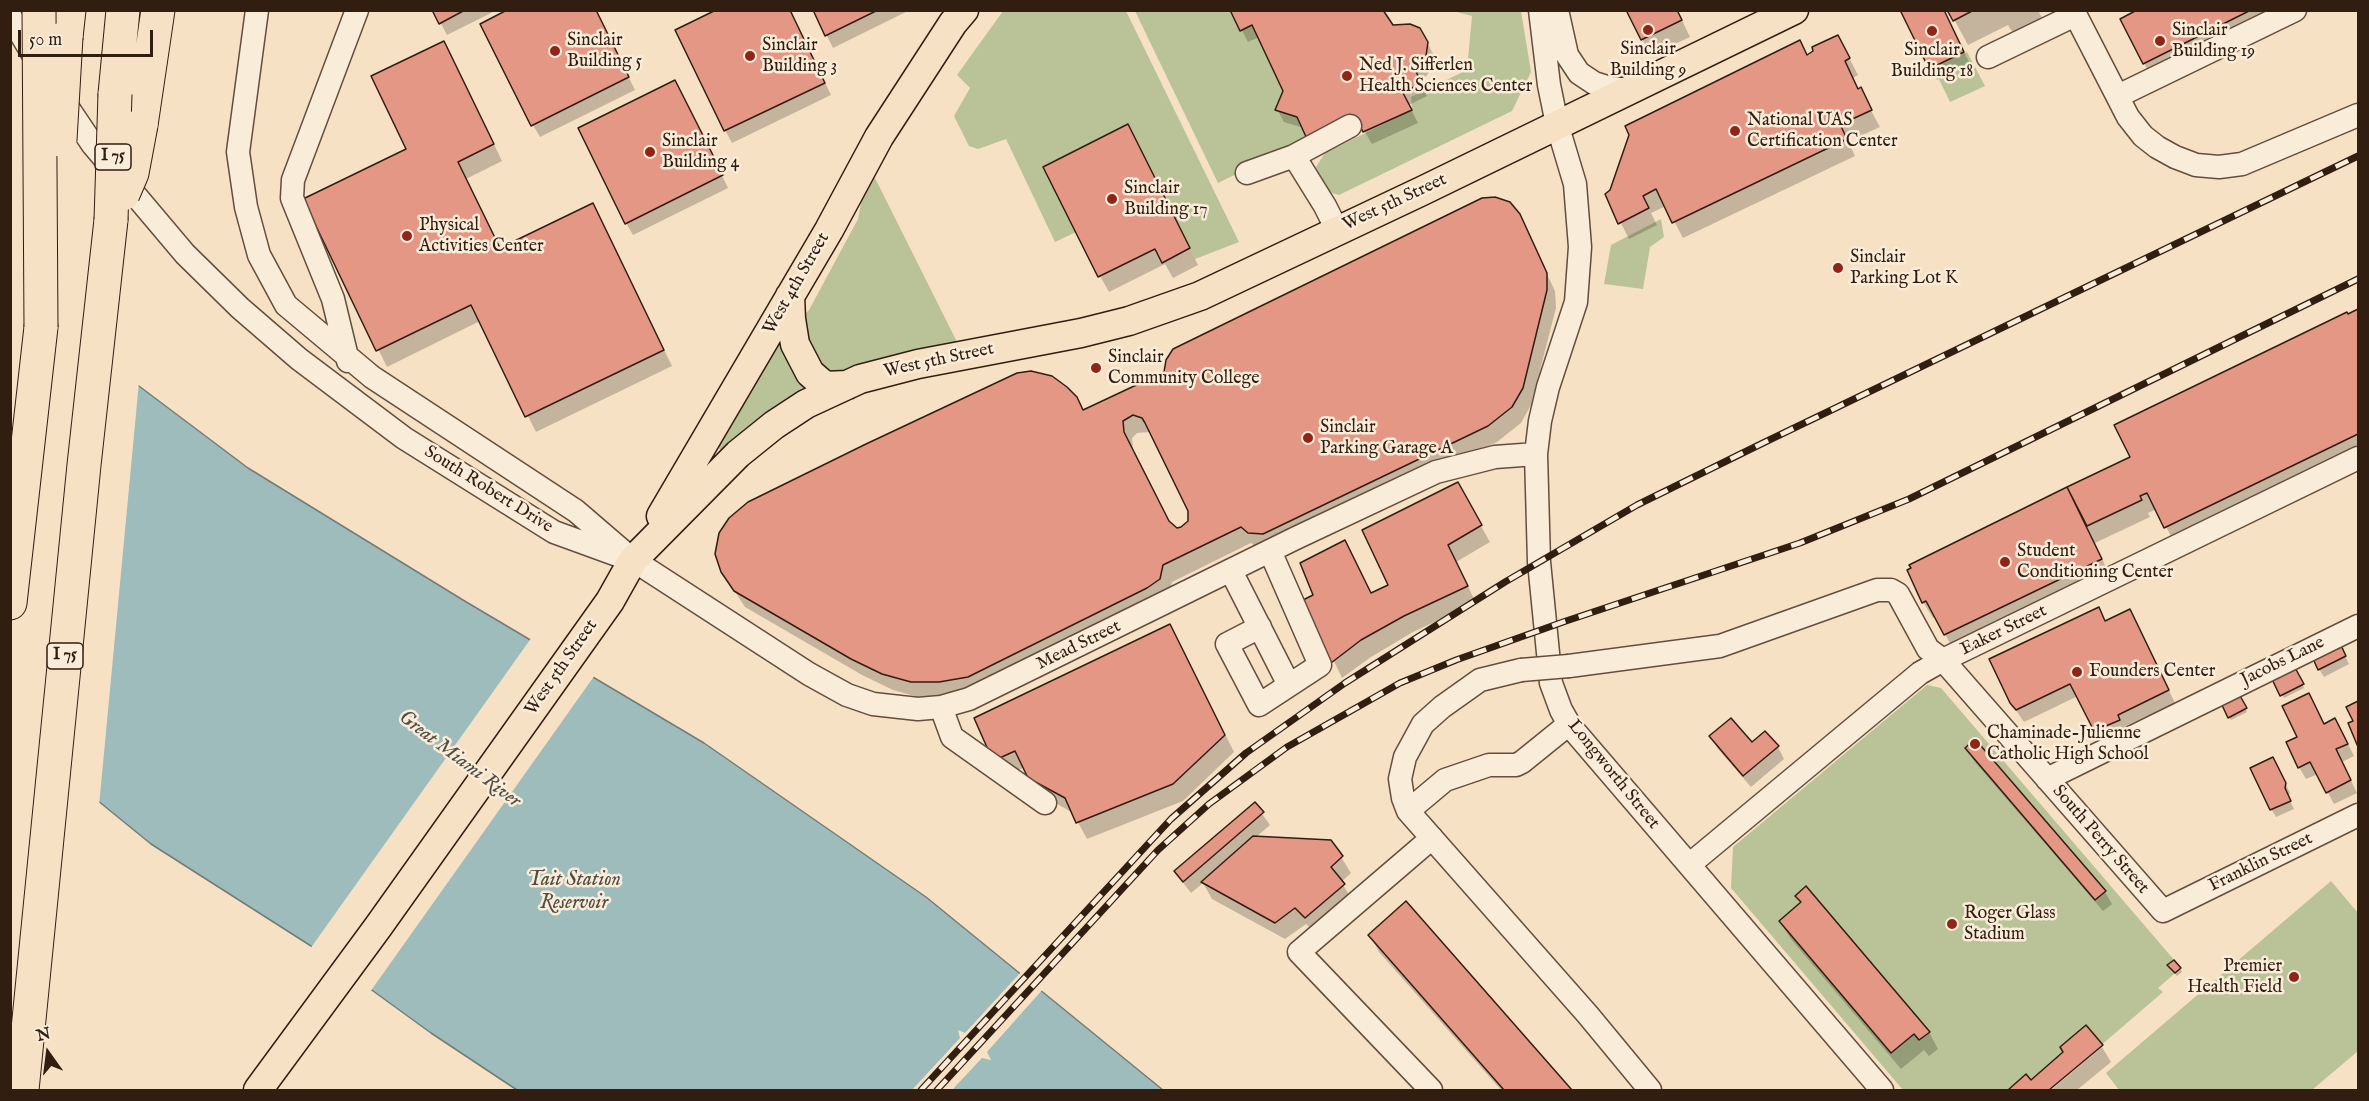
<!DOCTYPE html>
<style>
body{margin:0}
#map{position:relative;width:2369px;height:1101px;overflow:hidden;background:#f6e1c5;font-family:"IM FELL English",serif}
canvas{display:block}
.frame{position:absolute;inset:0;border:12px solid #321d11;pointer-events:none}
.north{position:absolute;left:18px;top:1023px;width:60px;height:60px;-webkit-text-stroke:4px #f9ecd9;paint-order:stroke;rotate:346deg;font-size:16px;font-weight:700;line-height:24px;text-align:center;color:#321d11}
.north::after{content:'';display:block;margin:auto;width:21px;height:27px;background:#321d11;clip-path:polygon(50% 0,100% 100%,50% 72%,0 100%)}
.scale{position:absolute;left:18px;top:30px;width:135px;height:27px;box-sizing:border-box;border:3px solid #321d11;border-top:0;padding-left:8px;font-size:18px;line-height:21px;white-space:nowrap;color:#321d11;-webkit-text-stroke:4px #f9ecd9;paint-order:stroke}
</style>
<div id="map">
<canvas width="2369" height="1101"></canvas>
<div class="frame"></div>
<div class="north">N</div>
<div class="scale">50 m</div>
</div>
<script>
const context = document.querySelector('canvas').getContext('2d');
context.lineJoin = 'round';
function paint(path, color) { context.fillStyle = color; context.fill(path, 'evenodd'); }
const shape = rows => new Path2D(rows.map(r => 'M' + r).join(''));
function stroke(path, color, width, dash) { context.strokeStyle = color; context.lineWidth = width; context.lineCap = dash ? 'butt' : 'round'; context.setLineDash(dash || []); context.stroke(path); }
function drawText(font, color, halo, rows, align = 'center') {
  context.font = font + ' "IM FELL English",serif'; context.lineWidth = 5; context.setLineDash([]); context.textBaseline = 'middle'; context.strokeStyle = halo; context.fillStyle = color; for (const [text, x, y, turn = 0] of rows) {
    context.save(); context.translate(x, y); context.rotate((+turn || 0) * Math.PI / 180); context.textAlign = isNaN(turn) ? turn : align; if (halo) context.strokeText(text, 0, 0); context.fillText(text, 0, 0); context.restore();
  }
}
const green = shape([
 [1003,11,1126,11,1239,242,1195,259,1128,124,1043,167,1076,232,1055,242,1006,139,978,149,969,146,954,116,970,88,957,75],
 [1135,11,1230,11,1240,31,1252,25,1307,139,1218,183],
 [1453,11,1521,11,1531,72,1512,111,1339,195,1332,193,1323,185,1316,167,1325,153,1412,110,1411,97,1467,70,1472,16],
 [1967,52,1985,86,1950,102,1933,67],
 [873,174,958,344,807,390,773,408,745,429,722,451,718,448,781,339,809,310,858,219,863,192],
 [1661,219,1664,237,1650,247,1643,289,1604,284,1611,245],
 [1927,685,1941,688,2181,968,2158,988,2163,992,2049,1090,1903,1090,1731,888,1733,847],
 [2331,881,2358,913,2358,1051,2312,1090,2119,1090,2106,1073]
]);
const water = shape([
 [10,253,115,368,248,468,463,600,704,743,926,897,1163,1090,517,1090,431,1033,311,946,151,844,11,730,10,253]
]);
const pier = shape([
 [10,250,117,365,139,382,99,806,10,734],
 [532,637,595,675,370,992,310,949],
 [1022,971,1043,989,987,1052,991,1060,982,1058,952,1090,912,1090,960,1038,958,1030,965,1033]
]);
const shadow = shape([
 [434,10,497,10,447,35],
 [595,10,635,90,540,137,533,125],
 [790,10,831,95,732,143,725,130],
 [814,10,910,10,833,48],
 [1231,10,1392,27,1427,42,1434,56,1432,69,1421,82,1427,96,1409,105,1418,123,1372,144,1362,127,1316,150,1304,128,1284,122,1277,109,1284,91,1259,37,1248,42],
 [1677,10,1690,37,1651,55,1642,39],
 [1944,10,1970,64,1937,80,1930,68],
 [1949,10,2038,10,2046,26,2017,40,2008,25,1968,45],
 [2140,10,2265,10,2270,22,2153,79,2144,63],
 [1800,42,1808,56,1847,54,1858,75,1853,78,1880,127,1858,137,1857,134,1847,139,1855,156,1683,238,1666,206,1651,213,1657,225,1629,239,1606,194],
 [453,59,502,161,466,179,501,249,601,221,672,366,536,432,480,321,387,367,305,200,408,149],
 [682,94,728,188,633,235,626,223],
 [1137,142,1198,265,1173,278,1165,264,1109,292,1100,276],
 [1519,215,1555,291,1556,308,1531,405,1521,423,1497,442,1273,550,1259,549,1251,543,1172,582,1169,596,978,693,922,698,893,690,862,675,745,607,722,572],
 [1149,432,1154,437,1190,511,1190,522,1177,530,1170,524,1133,450,1132,438,1137,433],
 [2358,311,2358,455,2175,544,2157,509,2148,513,2150,517,2095,543,2110,576,1954,651,1936,617,1933,618,1923,602,1911,565,2132,458,2347,316],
 [1457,484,1490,542,1456,562,1476,603,1413,632,1371,657,1342,678,1305,601,1315,596,1354,559,1372,595,1390,586],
 [2098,609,2106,622,2136,623,2175,703,2123,727,2125,733,2102,743,2078,696,2024,722,2011,703],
 [1179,643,1234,752,1183,801,1087,839,1073,813,1040,794,1025,767,1004,777,976,719],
 [2342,650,2349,664,2324,677,2319,669],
 [2293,666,2304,688,2284,698,2272,676],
 [2239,696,2247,712,2231,720,2223,704],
 [2358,703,2358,743,2350,724,2355,721,2348,708],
 [2342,732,2354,756,2342,762,2357,793,2334,804,2318,774,2306,779,2299,767],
 [1711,737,1778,747,1784,759,1751,787,1718,749],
 [1975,741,2105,892,2112,904,2103,911,1974,761,1967,749],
 [2277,766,2290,793,2288,797,2294,809,2276,817,2271,809],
 [1255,804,1270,825,1255,838,1331,841,1351,873,1341,882,1353,901,1315,933,1306,924,1285,939,1212,899,1203,883,1191,893,1175,872],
 [1797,896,1929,1032,1938,1049,1929,1056,1924,1050,1901,1069,1790,938,1781,922,1801,904],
 [1406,903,1570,1090,1501,1090,1379,952,1370,935],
 [2171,969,2180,969,2182,972,2177,976],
 [2101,1044,2046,1090,2009,1090,2026,1076,2031,1082],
 [2102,1047,2111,1062,2077,1090,2051,1090]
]);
const building = shape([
 [432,10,465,10,439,24,432,10],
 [507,10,596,10,629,77,531,126,480,24,507,10],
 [716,10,790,10,825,83,724,131,675,30,716,10],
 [813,10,878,10,825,36,813,10],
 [1230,10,1383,10,1393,25,1410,24,1420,28,1428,42,1426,56,1415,69,1421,83,1403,93,1412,110,1363,132,1355,116,1307,139,1297,117,1275,110,1283,91,1252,25,1240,31,1230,10],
 [1626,10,1677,10,1682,20,1641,40,1626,10],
 [1900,10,1944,10,1964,52,1929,69,1900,10],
 [1947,10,1974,10,1953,21,1947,10],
 [2137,10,2251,10,2143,64,2120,19,2137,10],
 [1838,35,1850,58,1845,61,1858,89,1861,87,1872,110,1848,121,1846,118,1839,122,1847,139,1672,223,1656,189,1643,196,1649,208,1618,224,1605,194,1610,190,1629,135,1625,126,1800,40,1807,55,1813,51,1812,47,1838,35],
 [444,41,494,144,458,162,500,248,593,203,664,350,525,417,471,305,376,351,303,199,406,149,371,76,444,41],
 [675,80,723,175,625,224,578,128,675,80],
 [1128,124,1190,248,1162,263,1155,249,1098,277,1043,167,1128,124],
 [1495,197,1510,202,1520,214,1547,273,1547,290,1523,388,1512,407,1488,426,1263,534,1248,533,1241,527,1163,565,1160,579,1147,588,968,677,939,682,911,682,882,674,851,659,734,591,721,572,715,554,719,533,729,518,748,502,866,444,1017,373,1031,371,1052,376,1067,387,1077,397,1083,410,1164,372,1166,360,1173,349,1482,198,1495,197],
 [1133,415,1142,418,1145,423,1188,511,1188,521,1181,527,1177,528,1169,521,1124,432,1123,421,1133,415],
 [2358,309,2358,434,2164,528,2147,493,2140,496,2142,500,2087,526,2067,487,2130,457,2114,425,2347,312,2348,314,2358,309],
 [1458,482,1482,525,1448,545,1468,586,1404,616,1361,640,1331,663,1303,600,1313,595,1300,563,1345,540,1371,593,1388,585,1362,530,1458,482],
 [2067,487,2102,559,1944,635,1926,601,1922,603,1907,570,1911,568,1909,565,2067,487],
 [2099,607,2105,621,2130,609,2169,690,2118,715,2120,720,2094,731,2070,684,2016,710,2010,703,1989,659,2099,607],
 [1170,624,1225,735,1173,784,1076,823,1065,798,1028,778,1015,751,993,761,974,718,1170,624],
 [2339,641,2346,656,2318,670,2311,654,2339,641],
 [2293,664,2304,684,2280,696,2270,675,2293,664],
 [2309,693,2324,724,2335,718,2348,744,2336,749,2351,780,2326,793,2310,762,2298,768,2286,742,2297,737,2282,706,2309,693],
 [2239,694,2247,708,2228,718,2221,703,2239,694],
 [2358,701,2358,747,2348,723,2353,721,2346,707,2358,701],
 [1731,718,1752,742,1765,731,1779,746,1743,776,1709,736,1731,718],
 [1975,739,2106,891,2095,900,1965,748,1975,739],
 [2273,757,2286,783,2285,788,2291,801,2270,810,2250,768,2273,757],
 [1255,802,1264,812,1183,882,1174,871,1255,802],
 [1253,836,1331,840,1343,856,1331,867,1345,884,1305,918,1295,908,1275,923,1201,882,1253,836],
 [1806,886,1930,1032,1919,1040,1914,1034,1891,1053,1779,921,1801,902,1795,896,1806,886],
 [1406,901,1572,1090,1504,1090,1368,935,1406,901],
 [2174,960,2181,968,2175,973,2167,965,2174,960],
 [2086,1025,2103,1045,2049,1090,2008,1090,2026,1074,2031,1080,2063,1052,2060,1047,2086,1025]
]);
const minor = shape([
 [257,10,238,152,246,207,259,255,286,305,372,377,576,511,633,560,809,674,847,695,873,704,918,709,941,707,969,699,1296,538,1436,472,1495,457,1536,454],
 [1540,10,1549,85,1557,124,1575,184,1580,247,1576,302,1548,387,1540,421,1536,454,1539,562,1551,683,1561,710,1570,726,1882,1090],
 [1557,10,1567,55,1579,73,1594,83,1610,88,1630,90],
 [2073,10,2128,117,2143,136,2157,147,2175,157,2196,165,2219,167,2242,164,2358,115],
 [10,16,37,61],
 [1988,57,2075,15],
 [60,96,93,145,185,254,240,308,299,359,404,438,554,532,620,556],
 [2118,96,2295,10],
 [1294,156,1350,126],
 [1247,173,1294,156,1325,206,1337,230],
 [348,361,333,299,292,198,293,180,357,10],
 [1231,571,1289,685],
 [1260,627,1227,644,1259,705,1320,665,1270,551],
 [1569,666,1720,646,1877,590,1891,590,1898,594,1928,649,1943,660,2163,911,2358,815],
 [1521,670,1480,680,1442,707,1423,724,1405,757,1400,779,1403,798,1408,811,1588,1015,1650,1090],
 [941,707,952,737,1045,803],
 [2047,779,2358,626],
 [1408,811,1445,780,1489,765,1516,765,1522,762,1569,724],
 [1689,865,1920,673,1943,660,2358,458],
 [1431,1090,1299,952,1432,838]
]);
const major = shape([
 [790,296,791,319,795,344,810,373,825,386,847,385],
 [661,516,829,230,879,137,953,23,964,10],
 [258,1090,378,927,610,601,633,560,738,454,774,425,806,404,860,379,918,364,1081,333,1129,321,1200,296,1422,191,1794,10]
]);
const highway = shape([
 [66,37,69,10],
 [115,94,123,10],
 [141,125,158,10],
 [10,603,41,327],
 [22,1090,84,465,111,220]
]);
const rail = shape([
 [921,1090,1171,819,1246,753,1345,683,1505,582,1637,505,1763,443,2358,156],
 [937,1090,1158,850,1209,804,1287,747,1400,683,1456,660,1566,621,1800,543,1909,499,2358,279]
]);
const minorBridge = shape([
 [1521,670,1569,666]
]);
const highwayBridge = shape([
 [39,10,41,327],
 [60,140,66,37],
 [123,194,132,173,141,125],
 [111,220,115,94]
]);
const markers = [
 [1648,30,6,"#8f2418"],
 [1932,31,6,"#8f2418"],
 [2160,41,6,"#8f2418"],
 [555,51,6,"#8f2418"],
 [750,56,6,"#8f2418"],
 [1347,76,6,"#8f2418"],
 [1735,131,6,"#8f2418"],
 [650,152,6,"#8f2418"],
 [1112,199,6,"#8f2418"],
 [407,236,6,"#8f2418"],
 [1838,268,6,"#8f2418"],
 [1096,368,6,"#8f2418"],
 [1308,438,6,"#8f2418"],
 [2005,562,6,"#8f2418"],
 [2077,672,6,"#8f2418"],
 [1975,744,6,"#8f2418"],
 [1952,924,6,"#8f2418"],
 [2294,977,6,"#8f2418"]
];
const shields = [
 [113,157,36],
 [65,656,36]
];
const shieldNames = [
 ["I 75",113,157],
 ["I 75",65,656]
];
const poiNames = [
 ["Sinclair",2172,31],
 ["Building 19",2172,52],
 ["Sinclair",567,41],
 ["Building 5",567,62],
 ["Sinclair",762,46],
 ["Building 3",762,67],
 ["Sinclair",1648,50,"center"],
 ["Building 9",1648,71,"center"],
 ["Sinclair",1932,51,"center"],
 ["Building 18",1932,72,"center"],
 ["Ned J. Sifferlen",1359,66],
 ["Health Sciences Center",1359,87],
 ["National UAS",1747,121],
 ["Certification Center",1747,142],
 ["Sinclair",662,142],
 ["Building 4",662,163],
 ["Sinclair",1124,189],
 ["Building 17",1124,210],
 ["Physical",419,226],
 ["Activities Center",419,247],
 ["Sinclair",1850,258],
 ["Parking Lot K",1850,279],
 ["Sinclair",1108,358],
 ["Community College",1108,379],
 ["Sinclair",1320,428],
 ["Parking Garage A",1320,449],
 ["Student",2017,552],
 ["Conditioning Center",2017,573],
 ["Founders Center",2089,672],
 ["Chaminade-Julienne",1987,734],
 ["Catholic High School",1987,755],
 ["Roger Glass",1964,914],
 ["Stadium",1964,935],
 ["Premier",2282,967,"right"],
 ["Health Field",2282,988,"right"]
];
const streetNames = [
 ["West 5th Street",1395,203,-25],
 ["West 4th Street",797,284,-60],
 ["West 5th Street",939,361,-12],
 ["South Robert Drive",488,490,32],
 ["Eaker Street",2004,631,-26],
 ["Mead Street",1079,646,-26],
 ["Jacobs Lane",2283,662,-26],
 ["West 5th Street",562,668,-55],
 ["Longworth Street",1613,775,51],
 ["South Perry Street",2100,840,49],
 ["Franklin Street",2261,863,-26]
];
const waterNames = [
 ["Great Miami River",459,760,37],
 ["Tait Station",574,881],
 ["Reservoir",574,904]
];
paint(green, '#b9c397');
paint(water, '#9ebcbb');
stroke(water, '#737c77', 1.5);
paint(pier, '#f6e1c5');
paint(shadow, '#0003');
paint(building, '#e59785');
stroke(building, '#321d11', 1.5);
stroke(minor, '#634e3e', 25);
stroke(major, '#321d11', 31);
stroke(highway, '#321d11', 35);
stroke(minor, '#f9ecd9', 22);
stroke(major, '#f6e1c5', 28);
stroke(highway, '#f6e1c5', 33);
stroke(rail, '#321d11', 7);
stroke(rail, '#f9ecd9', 4.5, [14]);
stroke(minorBridge, '#634e3e', 25, []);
stroke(highwayBridge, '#321d11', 35, []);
stroke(minorBridge, '#f9ecd9', 22);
stroke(highwayBridge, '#f6e1c5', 33);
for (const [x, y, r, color] of markers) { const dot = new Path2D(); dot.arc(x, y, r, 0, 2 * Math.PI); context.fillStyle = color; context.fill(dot); stroke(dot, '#f9ecd9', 2); }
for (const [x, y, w] of shields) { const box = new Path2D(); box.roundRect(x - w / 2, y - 13, w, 26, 4.5); context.fillStyle = '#f9ecd9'; context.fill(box); stroke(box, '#321d11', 1.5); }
drawText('bold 16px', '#321d11', null, shieldNames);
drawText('18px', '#321d11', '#f9ecd9', poiNames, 'left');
drawText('18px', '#321d11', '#f9ecd9', streetNames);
drawText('italic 20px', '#524d44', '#f9ecd9', waterNames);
</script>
